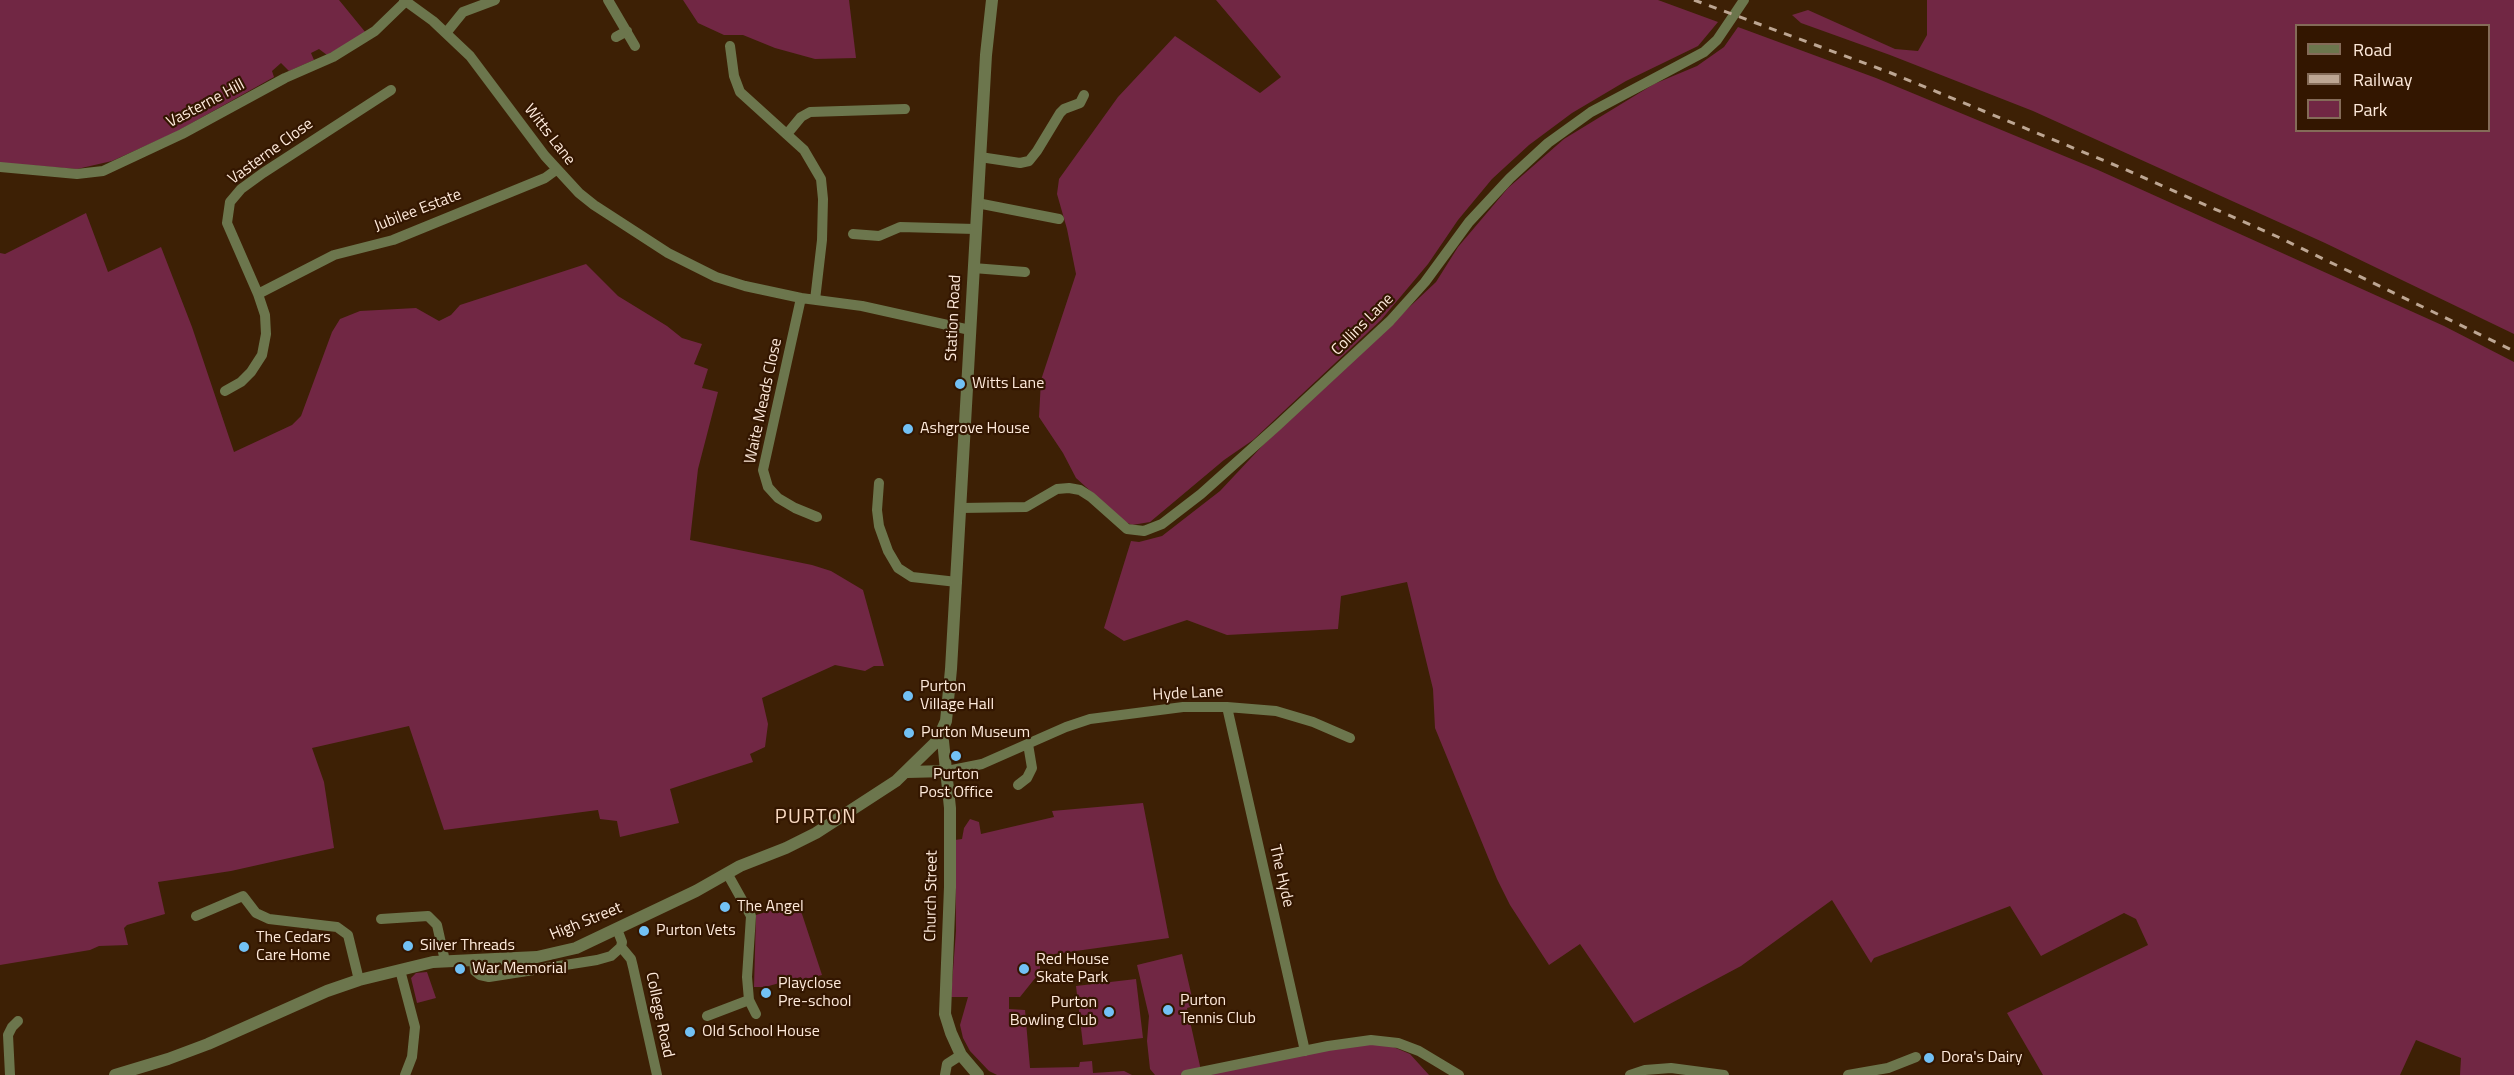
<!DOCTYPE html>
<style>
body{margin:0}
#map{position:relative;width:2514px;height:1075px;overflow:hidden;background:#3d2005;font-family:"Titillium Web",sans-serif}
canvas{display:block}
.legend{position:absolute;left:2295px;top:24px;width:195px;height:108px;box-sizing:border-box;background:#331600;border:2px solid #846b58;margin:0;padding:8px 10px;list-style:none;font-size:18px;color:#feeadb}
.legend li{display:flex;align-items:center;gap:12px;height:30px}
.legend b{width:30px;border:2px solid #846b58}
</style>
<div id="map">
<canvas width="2514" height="1075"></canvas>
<ul class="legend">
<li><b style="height:8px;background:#6c764d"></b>Road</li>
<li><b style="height:8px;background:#bda693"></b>Railway</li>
<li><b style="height:16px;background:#712744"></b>Park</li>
</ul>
</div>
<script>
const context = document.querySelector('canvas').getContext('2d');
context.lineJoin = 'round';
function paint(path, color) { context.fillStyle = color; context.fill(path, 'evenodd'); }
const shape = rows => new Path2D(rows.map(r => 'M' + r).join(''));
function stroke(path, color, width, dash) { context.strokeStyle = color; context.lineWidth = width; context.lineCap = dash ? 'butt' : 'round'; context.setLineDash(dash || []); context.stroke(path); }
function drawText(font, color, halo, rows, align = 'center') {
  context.font = font + ' "Titillium Web",sans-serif'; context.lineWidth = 4.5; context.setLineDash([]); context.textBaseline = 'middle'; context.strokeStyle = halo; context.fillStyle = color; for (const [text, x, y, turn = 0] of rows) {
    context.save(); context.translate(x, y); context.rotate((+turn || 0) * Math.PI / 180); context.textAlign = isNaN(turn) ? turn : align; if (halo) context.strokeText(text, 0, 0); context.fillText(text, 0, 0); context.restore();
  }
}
const green = shape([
 [0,0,339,0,366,33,327,55,319,49,311,53,314,60,289,71,281,63,272,71,274,77,174,133,112,161,77,169,0,163],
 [683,0,849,0,856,58,815,59,775,48,743,35,724,35,698,23],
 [1216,0,1658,0,1718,22,1698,46,1626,81,1572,113,1529,145,1492,179,1458,220,1428,264,1381,320,1253,440,1224,460,1150,522,1132,525,1117,518,1096,496,1076,478,1063,453,1039,417,1041,380,1076,274,1067,229,1057,194,1059,179,1118,97,1175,36,1260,93,1281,77],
 [1927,0,2514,0,2514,334,2325,243,2033,111,1890,55,1801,23,1792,15,1808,10,1895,49,1918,51,1927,35],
 [2296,26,2488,26,2488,130,2296,130],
 [1738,27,1876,78,2098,170,2444,326,2514,362,2514,1075,2460,1075,2461,1058,2416,1040,2400,1075,2043,1075,2007,1013,2148,945,2136,919,2124,913,2041,956,2010,906,1874,958,1871,963,1832,900,1741,966,1634,1023,1580,944,1549,965,1510,905,1497,879,1435,728,1433,689,1407,582,1341,596,1338,629,1227,635,1187,620,1124,641,1104,628,1131,541,1139,542,1162,536,1220,491,1265,443,1436,282,1458,247,1508,188,1564,139,1654,84,1697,66,1724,47],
 [86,213,108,272,161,247,192,327,234,452,292,425,301,416,332,332,340,319,360,311,416,308,439,321,451,315,460,305,586,264,618,296,667,326,682,338,702,344,694,364,708,369,702,388,718,392,698,469,690,540,812,565,831,571,863,590,884,666,874,666,865,671,835,665,762,698,768,724,765,747,750,754,753,762,670,789,679,823,620,837,617,821,600,819,598,810,444,830,409,726,312,748,324,782,334,848,231,871,158,882,165,914,127,925,124,928,128,945,99,946,90,950,0,965,0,253,5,254],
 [1143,803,1169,938,1040,956,1040,972,1020,997,1009,997,1009,1009,1025,1010,1030,1068,1079,1067,1080,1062,1092,1061,1093,1073,1124,1071,1132,1075,997,1075,989,1071,970,1051,963,1038,960,1025,968,997,951,997,956,931,955,840,962,839,964,828,970,819,979,822,981,834,1054,817,1052,811],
 [786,906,789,915,801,911,822,975,802,980,801,977,765,987,754,987,756,915],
 [1182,954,1194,1006,1187,1008,1202,1075,1155,1075,1150,1069,1147,1041,1149,1016,1137,965],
 [427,972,436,998,417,1003,411,978,416,973],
 [1136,979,1143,1038,1083,1045,1076,986],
 [1384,1043,1410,1054,1429,1075,1204,1075,1334,1048]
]);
const minor = shape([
 [404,0,433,21,470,56,545,156,579,193,594,205,668,253,716,277,745,286,801,298,862,306,970,330],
 [608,0,635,46],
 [446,33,463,12,495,0],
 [616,37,627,31],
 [730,46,734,76,740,92,804,150,821,179,823,199,822,240,815,300],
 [787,134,801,117,810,112,905,109],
 [980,157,1020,163,1029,161,1037,151,1060,113,1064,109,1080,103,1084,95],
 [0,167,77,174,103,171,182,134,285,78,333,57,375,31,406,1],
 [977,203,1059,219],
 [853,234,879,236,900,227,975,229],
 [973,268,1025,272],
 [258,294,334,255,393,240,545,178,556,170],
 [801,298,763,470,768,487,778,498,795,508,817,517],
 [225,391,241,382,251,372,262,355,266,334,265,315,258,294,227,223,230,202,241,189,263,173,391,90],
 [879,483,877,510,879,526,888,551,898,568,912,577,957,582],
 [961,508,1026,507,1057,489,1069,488,1080,490,1091,497,1127,529,1144,531,1162,524,1201,494,1277,426,1390,321,1425,282,1469,222,1510,178,1548,143,1591,112,1704,52,1717,40,1744,0],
 [1227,707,1305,1051],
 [947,771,982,764,1066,727,1090,719,1183,707,1227,707,1276,711,1313,722,1350,738],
 [1018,785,1027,778,1032,768,1028,744],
 [727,873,751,916,747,977,749,1000],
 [196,916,243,896,256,913,269,919,337,927,348,935,359,980],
 [381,919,428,916,437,925,445,961],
 [617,929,622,942,621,947,631,959,633,967,657,1075],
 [474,960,475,971,480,975,489,977,597,960,611,956,621,947],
 [400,970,415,1027,412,1057,405,1075],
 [707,1016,749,1000,756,1014],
 [10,1075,8,1035,12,1027,18,1021],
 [945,1075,947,1064,961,1055],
 [1186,1075,1328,1046,1371,1040,1398,1043,1419,1051,1459,1075],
 [1630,1075,1645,1070,1671,1068,1724,1075],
 [1848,1075,1888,1068,1916,1057]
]);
const tertiary = shape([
 [940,736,943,741,950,808,950,887,945,1014,951,1033,961,1055,978,1075],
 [907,772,947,771],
 [115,1075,168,1059,208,1044,327,991,359,980,433,962,537,957,576,948,696,891,740,866,786,848,816,833,896,781,937,741,946,721,951,669,986,55,992,0]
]);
const rail = shape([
 [1694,0,1891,73,2122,168,2278,237,2514,351]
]);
const markers = [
 [960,384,6,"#72c1f5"],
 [908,429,6,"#72c1f5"],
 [908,696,6,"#72c1f5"],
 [909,733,6,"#72c1f5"],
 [956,756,6,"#72c1f5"],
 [725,907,6,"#72c1f5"],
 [644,931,6,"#72c1f5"],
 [408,946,6,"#72c1f5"],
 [244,947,6,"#72c1f5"],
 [460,969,6,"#72c1f5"],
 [1024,969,6,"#72c1f5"],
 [766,993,6,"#72c1f5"],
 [1168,1010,6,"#72c1f5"],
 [1109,1012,6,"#72c1f5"],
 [690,1032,6,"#72c1f5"],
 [1929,1058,6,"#72c1f5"]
];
const streetNames = [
 ["Vasterne Hill",206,104,-28],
 ["Witts Lane",549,135,52],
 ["Vasterne Close",271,152,-36],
 ["Jubilee Estate",418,211,-21],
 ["Station Road",954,318,-87],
 ["Collins Lane",1363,325,-45],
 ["Waite Meads Close",764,401,-78],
 ["Hyde Lane",1188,694,-3],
 ["The Hyde",1281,876,77],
 ["Church Street",932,896,-89],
 ["High Street",586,922,-22],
 ["College Road",659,1015,78]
];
const poiNames = [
 ["Witts Lane",972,384],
 ["Ashgrove House",920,429],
 ["Purton",920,687],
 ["Village Hall",920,705],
 ["Purton Museum",921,733],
 ["Purton",956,775,"center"],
 ["Post Office",956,793,"center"],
 ["The Angel",737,907],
 ["Purton Vets",656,931],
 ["The Cedars",256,938],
 ["Care Home",256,956],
 ["Silver Threads",420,946],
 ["Red House",1036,960],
 ["Skate Park",1036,978],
 ["War Memorial",472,969],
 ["Playclose",778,984],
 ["Pre-school",778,1002],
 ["Purton",1180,1001],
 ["Tennis Club",1180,1019],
 ["Purton",1097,1003,"right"],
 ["Bowling Club",1097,1021,"right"],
 ["Old School House",702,1032],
 ["Dora's Dairy",1941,1058]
];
const quarterNames = [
 ["PURTON",816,818]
];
paint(green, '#712744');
stroke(minor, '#6c764d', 10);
stroke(tertiary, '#6c764d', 12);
stroke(rail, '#bda693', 3, [8, 8]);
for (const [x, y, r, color] of markers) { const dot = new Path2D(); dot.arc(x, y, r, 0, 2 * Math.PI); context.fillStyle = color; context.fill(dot); stroke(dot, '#331600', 2); }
drawText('16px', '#feeadb', '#331600', streetNames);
drawText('16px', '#feeadb', '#331600', poiNames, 'left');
context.letterSpacing = '1.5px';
drawText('20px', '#fadbc3', '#331600', quarterNames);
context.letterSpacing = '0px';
</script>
